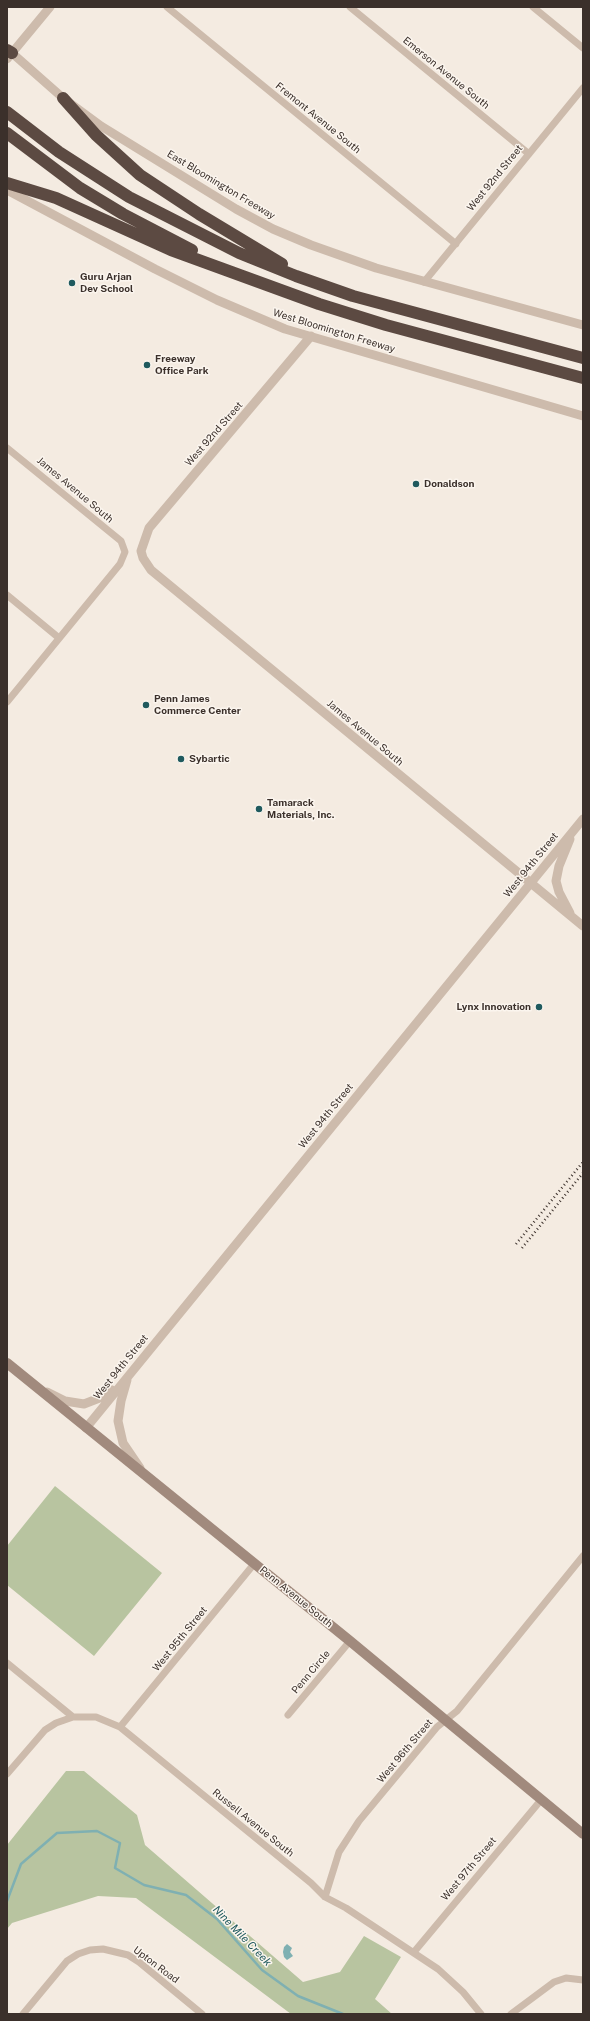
<!DOCTYPE html>
<style>
body{margin:0}
#map{position:relative;width:590px;height:2021px;overflow:hidden;background:#f4ebe1;font-family:"Public Sans",sans-serif}
canvas{display:block}
.frame{position:absolute;inset:0;border:8px solid #3b302b;pointer-events:none}
</style>
<div id="map">
<canvas width="590" height="2021"></canvas>
<div class="frame"></div>
</div>
<script>
const context = document.querySelector('canvas').getContext('2d');
context.lineJoin = 'round';
function paint(path, color) { context.fillStyle = color; context.fill(path, 'evenodd'); }
const shape = rows => new Path2D(rows.map(r => 'M' + r).join(''));
function stroke(path, color, width, dash) { context.strokeStyle = color; context.lineWidth = width; context.lineCap = dash ? 'butt' : 'round'; context.setLineDash(dash || []); context.stroke(path); }
function drawText(font, color, halo, rows, align = 'center') {
  context.font = font + ' "Public Sans",sans-serif'; context.lineWidth = 3; context.setLineDash([]); context.textBaseline = 'middle'; context.strokeStyle = halo; context.fillStyle = color; for (const [text, x, y, turn = 0] of rows) {
    context.save(); context.translate(x, y); context.rotate((+turn || 0) * Math.PI / 180); context.textAlign = isNaN(turn) ? turn : align; if (halo) context.strokeText(text, 0, 0); context.fillText(text, 0, 0); context.restore();
  }
}
const green = shape([
 [55,1486,162,1573,94,1656,7,1585,7,1546],
 [66,1771,84,1771,137,1815,145,1845,303,1982,340,1972,364,1936,401,1957,375,1999,392,2014,291,2014,136,1898,98,1896,12,1923,7,1929,7,1845]
]);
const water = shape([
 [287,1944,292,1948,290,1952,293,1956,287,1960,284,1957,283,1952,284,1947]
]);
const stream = shape([
 [7,1901,21,1864,57,1833,97,1831,120,1843,115,1868,144,1885,186,1895,217,1919,262,1970,298,1996,343,2014]
]);
const minor = shape([
 [167,7,456,244],
 [350,7,529,154],
 [533,7,583,48],
 [424,282,583,88],
 [7,448,121,541,125,552,120,564,7,702],
 [7,595,59,638],
 [7,1663,73,1717,96,1717,120,1727,311,1883,325,1897,346,1908,438,1969,463,1992,481,2014],
 [288,1715,350,1641],
 [120,1727,254,1564],
 [7,1774,45,1730,56,1723,73,1717],
 [325,1897,339,1852,359,1821,437,1727,457,1711,583,1556],
 [414,1952,541,1800],
 [23,2014,67,1961,78,1954,90,1950,103,1949,128,1955,139,1962,202,2014],
 [511,2014,554,1982,566,1978,583,1980]
]);
const tertiary = shape([
 [12,53,63,98,101,126,236,209,273,229,311,245,376,268,583,325],
 [7,59,50,7],
 [7,190,155,269,217,300,285,329,583,416],
 [311,336,149,528,141,551,143,558,151,570,583,926],
 [570,839,559,866,556,881,559,892,570,913],
 [127,1380,121,1401,118,1421,123,1443,140,1468],
 [47,1392,65,1401,84,1404,102,1397,112,1390],
 [86,1428,583,819]
]);
const secondary = shape([
 [7,1363,350,1641,583,1834]
]);
const motorway = shape([
 [7,50,12,53],
 [63,98,96,135,140,175,199,214,282,264],
 [7,112,59,152,129,197,239,253,296,276,353,296,583,358],
 [7,133,80,188,123,214,192,250],
 [7,183,56,198,171,250,319,304,386,325,583,378]
]);
const rail = shape([
 [516,1244,583,1162],
 [522,1248,583,1173]
]);
const markers = [
 [72,283,4,"#1f5a5e"],
 [147,365,4,"#1f5a5e"],
 [416,484,4,"#1f5a5e"],
 [146,705,4,"#1f5a5e"],
 [181,759,4,"#1f5a5e"],
 [259,809,4,"#1f5a5e"],
 [539,1007,4,"#1f5a5e"]
];
const streetNames = [
 ["Emerson Avenue South",446,73,39],
 ["Fremont Avenue South",318,118,39],
 ["West 92nd Street",495,178,-51],
 ["East Bloomington Freeway",221,185,31],
 ["West Bloomington Freeway",334,331,17],
 ["West 92nd Street",214,434,-49],
 ["James Avenue South",75,490,40],
 ["James Avenue South",365,733,40],
 ["West 94th Street",531,865,-51],
 ["West 94th Street",326,1116,-51],
 ["West 94th Street",121,1367,-51],
 ["Penn Avenue South",296,1597,39],
 ["West 95th Street",180,1639,-51],
 ["Penn Circle",311,1672,-50],
 ["West 96th Street",405,1751,-50],
 ["Russell Avenue South",253,1823,39],
 ["West 97th Street",469,1869,-50],
 ["Upton Road",156,1965,37]
];
const poiNames = [
 ["Guru Arjan",80,277],
 ["Dev School",80,289],
 ["Freeway",155,359],
 ["Office Park",155,371],
 ["Donaldson",424,484],
 ["Penn James",154,699],
 ["Commerce Center",154,711],
 ["Sybartic",189,759],
 ["Tamarack",267,803],
 ["Materials, Inc.",267,815],
 ["Lynx Innovation",531,1007,"right"]
];
const waterNames = [
 ["Nine Mile Creek",242,1936,46]
];
paint(green, '#b8c4a0');
paint(water, '#7fb0b2');
stroke(stream, '#7fb0b2', 2.5);
stroke(minor, '#cdbbac', 7);
stroke(tertiary, '#cdbbac', 9);
stroke(secondary, '#a18a7d', 10);
stroke(motorway, '#5c4a42', 12);
stroke(rail, '#3b302b', 2.5, [1, 3]);
for (const [x, y, r, color] of markers) { const dot = new Path2D(); dot.arc(x, y, r, 0, 2 * Math.PI); context.fillStyle = color; context.fill(dot); stroke(dot, '#fbf5ee', 1.5); }
drawText('10px', '#3b302b', '#fbf5ee', streetNames);
drawText('bold 10px', '#3b302b', '#fbf5ee', poiNames, 'left');
drawText('italic 11px', '#1f5a5e', '#fbf5ee', waterNames);
</script>
